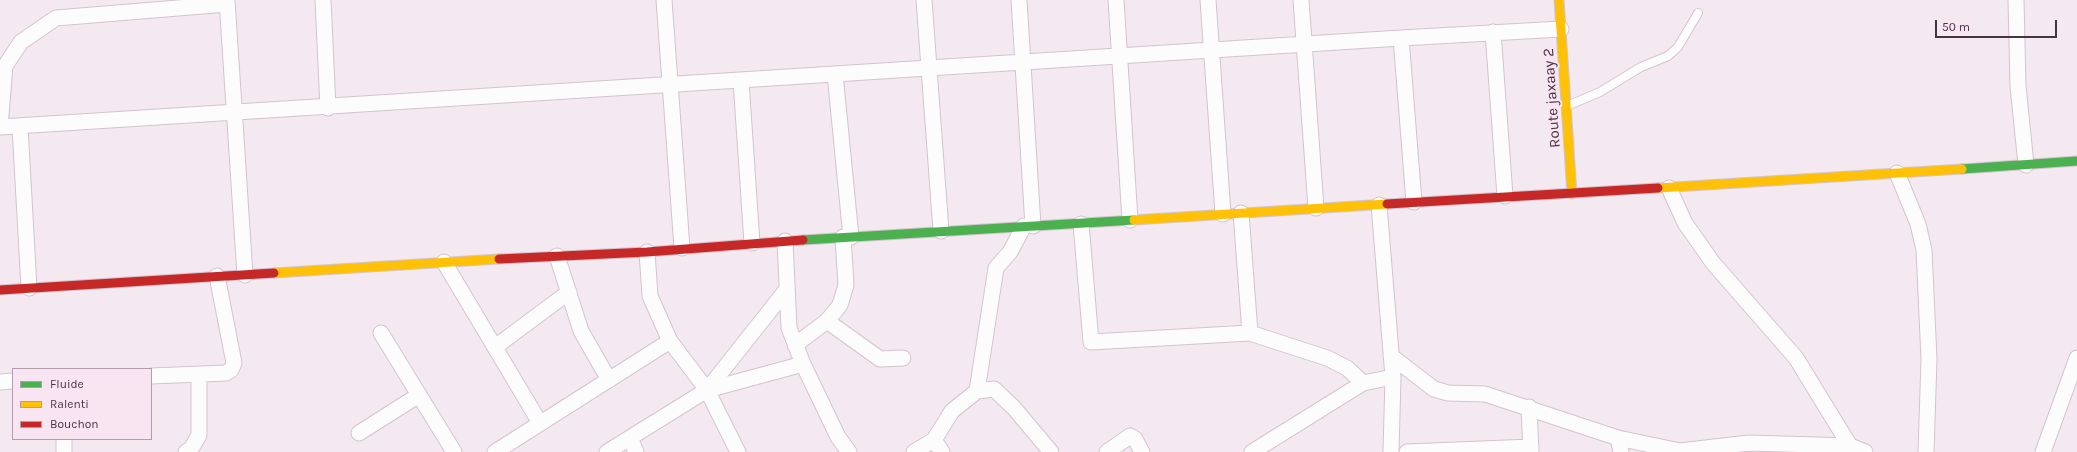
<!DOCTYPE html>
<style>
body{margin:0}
#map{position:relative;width:2077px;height:452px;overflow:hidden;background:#f4e9f1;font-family:Karla,sans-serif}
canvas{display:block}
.legend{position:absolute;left:12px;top:368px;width:140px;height:72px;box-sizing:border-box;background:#f9e4f2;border:1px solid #b29dac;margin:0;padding:5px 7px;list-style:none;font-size:12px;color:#483342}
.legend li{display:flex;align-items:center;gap:8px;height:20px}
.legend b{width:20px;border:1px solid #b29dac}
.scale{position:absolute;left:1935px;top:20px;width:122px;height:18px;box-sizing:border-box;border:2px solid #483342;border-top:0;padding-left:5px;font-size:12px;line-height:14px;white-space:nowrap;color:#483342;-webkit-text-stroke:3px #f9e4f2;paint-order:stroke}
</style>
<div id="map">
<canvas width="2077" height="452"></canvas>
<ul class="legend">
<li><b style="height:5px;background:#4caf50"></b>Fluide</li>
<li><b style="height:5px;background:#ffc107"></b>Ralenti</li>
<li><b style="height:5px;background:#c62828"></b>Bouchon</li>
</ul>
<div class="scale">50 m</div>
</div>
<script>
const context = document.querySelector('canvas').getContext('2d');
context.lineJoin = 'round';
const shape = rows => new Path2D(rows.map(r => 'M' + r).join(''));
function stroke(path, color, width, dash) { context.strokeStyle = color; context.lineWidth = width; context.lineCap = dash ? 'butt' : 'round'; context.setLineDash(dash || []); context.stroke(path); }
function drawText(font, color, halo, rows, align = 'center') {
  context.font = font + ' Karla,sans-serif'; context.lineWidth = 4; context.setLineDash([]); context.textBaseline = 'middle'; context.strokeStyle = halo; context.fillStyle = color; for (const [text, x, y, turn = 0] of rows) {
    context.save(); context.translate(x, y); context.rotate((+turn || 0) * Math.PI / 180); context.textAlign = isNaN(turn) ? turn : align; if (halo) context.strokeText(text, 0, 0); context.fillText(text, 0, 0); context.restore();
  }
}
const lane = shape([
 [1567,106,1600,92,1641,67,1668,56,1678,47,1698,13]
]);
const street = shape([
 [227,0,245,275],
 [323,0,328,108],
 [664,0,682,248],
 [924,0,941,231],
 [1019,0,1033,226],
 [1116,0,1130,220],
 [1208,0,1223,214],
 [1301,0,1316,208],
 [2016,0,2018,86,2026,165],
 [1493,32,1505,196],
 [1401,38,1414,202],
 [835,74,851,237],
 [741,81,752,243],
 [0,127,1401,38,1561,29],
 [0,127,5,66,21,42,56,18,227,4],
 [20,127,29,288],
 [1897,173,1918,224,1924,250,1929,359,1926,452],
 [1669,188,1685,223,1713,263,1796,358,1850,446,1865,452],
 [1379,205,1393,377,1391,452],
 [1241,213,1250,333,1327,358,1347,368,1363,383],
 [1081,224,1091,342,1250,333],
 [785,241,789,328,803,364,838,437,849,452],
 [647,252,650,296,670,341,707,390,738,452],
 [557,256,581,331,609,380],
 [444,262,540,423],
 [827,321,880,359,903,358],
 [381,333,454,452],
 [795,345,827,321,840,305,846,285,843,237],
 [495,347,569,292],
 [1391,356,1434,389,1448,393,1485,394,1618,438,1680,451,1749,443,1850,446],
 [151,376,226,373,231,370,234,363,217,276],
 [0,382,13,381],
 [707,390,787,289],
 [977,391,994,389,1014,408,1051,452],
 [1529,407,1531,452],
 [359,433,419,395],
 [630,438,636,452],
 [1618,438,1621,452],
 [64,439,64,452],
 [934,440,942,452],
 [186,452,191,449,199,435,199,375],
 [495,452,670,341],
 [607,452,707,390,803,364],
 [914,452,934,440,952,411,977,391,996,268,1010,252,1024,226],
 [1107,452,1130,436,1135,439,1142,452],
 [1252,452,1363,383,1393,377],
 [1407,452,1531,447],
 [2043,452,2077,358]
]);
const fast = shape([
 [1962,169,2077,161],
 [803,240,1134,220]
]);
const slow = shape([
 [1559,0,1572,194],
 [1658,188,1962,169],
 [1134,220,1387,204],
 [274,273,499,259]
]);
const jam = shape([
 [1387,204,1658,188],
 [499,259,647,252,803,240],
 [0,290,274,273]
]);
const streetNames = [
 ["Route jaxaay 2",1552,98,-94]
];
stroke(lane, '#d2c4ce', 10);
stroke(street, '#d2c4ce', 17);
stroke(fast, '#d2c4ce', 11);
stroke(slow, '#d2c4ce', 11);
stroke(jam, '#d2c4ce', 11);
stroke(lane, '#fdfcfd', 8);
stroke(street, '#fdfcfd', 15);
stroke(fast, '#4caf50', 9);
stroke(slow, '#ffc107', 9);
stroke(jam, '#c62828', 9);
drawText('15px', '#483342', '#f9e4f2', streetNames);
</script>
